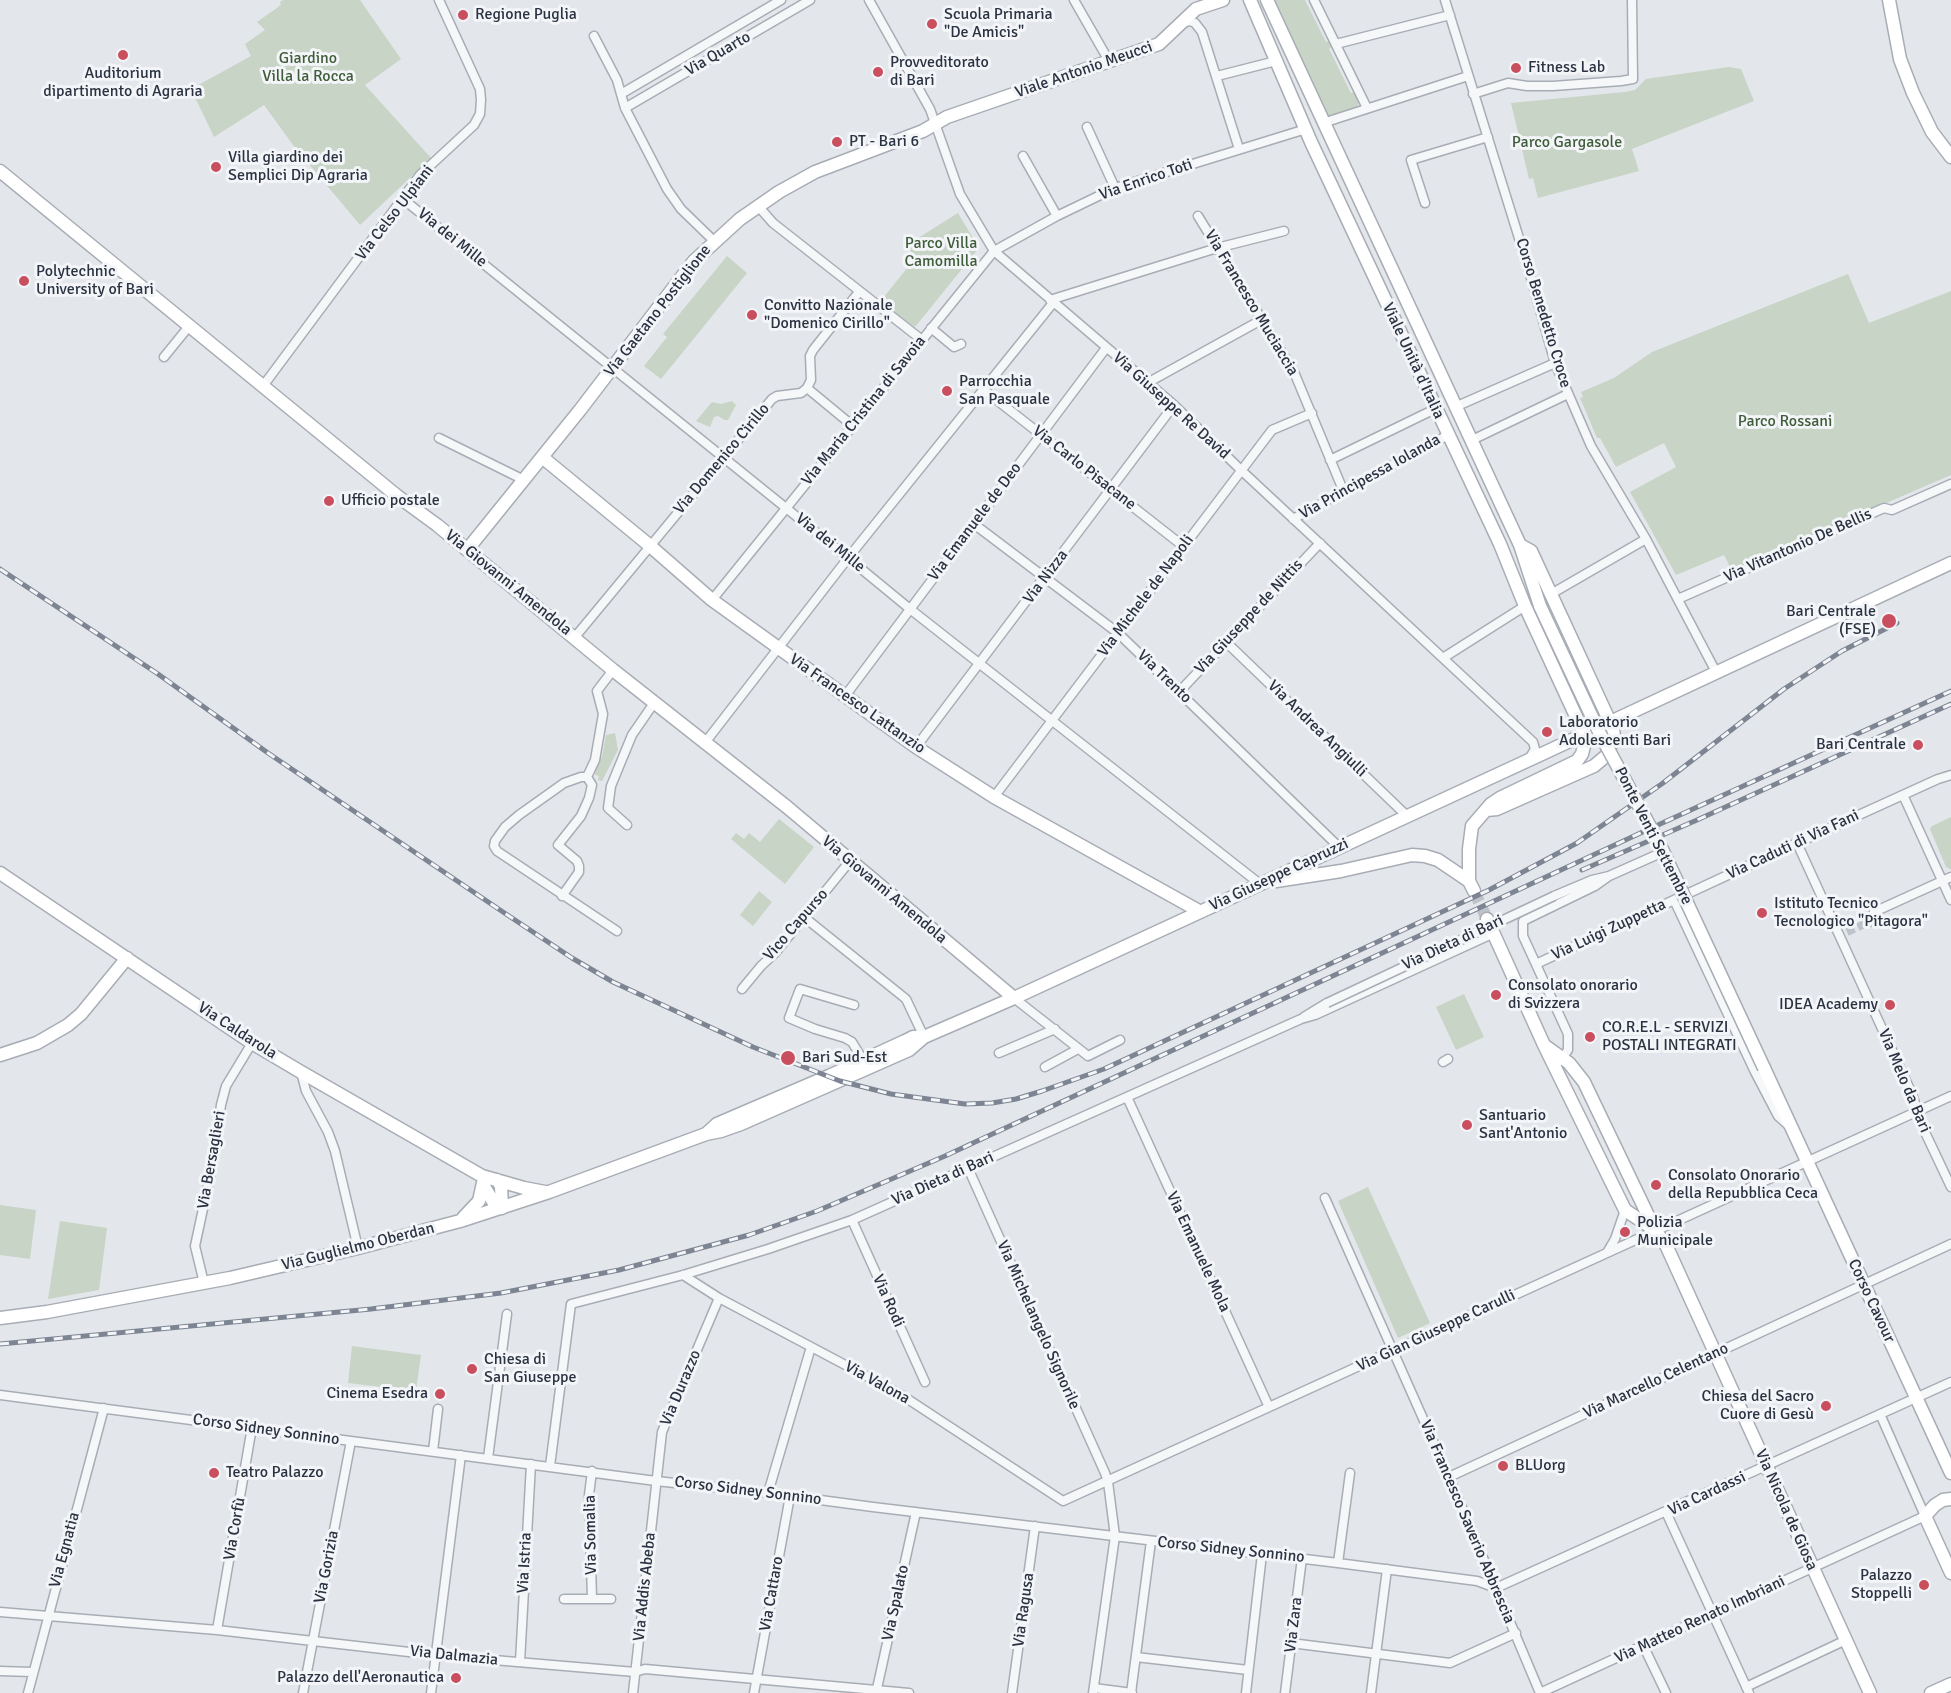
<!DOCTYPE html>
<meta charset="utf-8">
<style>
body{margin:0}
canvas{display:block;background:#e3e6eb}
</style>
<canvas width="1951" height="1693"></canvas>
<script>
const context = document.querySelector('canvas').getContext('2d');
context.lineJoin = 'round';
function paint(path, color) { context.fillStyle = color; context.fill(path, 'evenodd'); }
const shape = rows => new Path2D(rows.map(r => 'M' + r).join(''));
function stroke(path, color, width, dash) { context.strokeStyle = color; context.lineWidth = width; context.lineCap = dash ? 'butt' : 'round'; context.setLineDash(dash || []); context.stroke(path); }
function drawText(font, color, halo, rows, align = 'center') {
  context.font = font + ' Signika,sans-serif'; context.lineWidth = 6; context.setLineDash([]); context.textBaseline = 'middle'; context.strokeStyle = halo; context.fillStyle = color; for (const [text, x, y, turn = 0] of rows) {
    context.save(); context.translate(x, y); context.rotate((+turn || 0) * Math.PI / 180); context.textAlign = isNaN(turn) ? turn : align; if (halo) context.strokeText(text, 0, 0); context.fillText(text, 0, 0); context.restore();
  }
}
const green = shape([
 [283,0,360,0,401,59,365,85,431,158,360,225,293,145,264,105,214,137,191,89,251,56,245,44,265,30,257,22,281,5,280,2],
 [1273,0,1305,0,1326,42,1330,41,1332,46,1329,49,1351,93,1354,92,1359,101,1357,108,1332,116,1327,115],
 [1729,67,1741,69,1754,101,1632,149,1639,171,1538,198,1533,178,1529,179,1511,103,1625,92,1635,90,1646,79],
 [958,213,979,248,915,327,880,302,915,258,907,245],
 [727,256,747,273,661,379,644,366,667,337,663,334],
 [1848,274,1869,323,1951,291,1951,475,1736,568,1735,565,1730,567,1724,555,1676,575,1630,492,1676,467,1664,443,1616,467,1600,438,1597,438,1580,398,1583,397,1581,392,1614,378,1652,352],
 [732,401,736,405,728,420,725,420,718,416,714,417,710,427,696,421,712,402,721,404],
 [615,733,618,750,602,781,598,780,599,776,595,775,598,759,602,757,606,735],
 [1951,817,1951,869,1950,869,1946,867,1930,829,1932,826],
 [779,819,814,847,785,884,731,839,736,833,744,839,749,833,760,842],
 [759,891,772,902,753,926,740,915],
 [1464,994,1484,1037,1456,1050,1436,1007],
 [1368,1187,1430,1323,1398,1338,1338,1201],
 [0,1205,36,1210,30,1259,0,1255],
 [60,1221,107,1228,99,1290,48,1299],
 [352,1346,421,1355,416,1391,348,1383]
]);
const streetTunnel = shape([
 [1847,932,1869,922]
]);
const secondaryTunnel = shape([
 [1474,891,1487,919]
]);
const street = shape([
 [869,0,930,109,960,194,994,251,1174,405,1242,471,1533,742,1535,749,1529,759],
 [1074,0,1109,61],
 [1314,0,1367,108],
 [1445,0,1528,267,1555,363,1591,446,1646,539,1716,672],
 [1183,23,1190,21,1195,23,1202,32,1239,149],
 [594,36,617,80,625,108,667,189,681,209,714,241],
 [1336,44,1450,15],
 [1217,76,1276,61],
 [621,94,781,0],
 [1473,94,1508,83,1527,86,1553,86,1621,81,1633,79,1632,0],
 [625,108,810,0],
 [1323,123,1468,76],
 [1087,127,1115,188],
 [1023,156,1057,216],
 [403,199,848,558,910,609,1260,884],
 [1425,203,1411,160,1488,137],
 [758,206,773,223,922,340],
 [1198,216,1294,372,1343,490],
 [1050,300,1217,248,1284,231],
 [931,328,954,347,961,344],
 [164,357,190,325],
 [1149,382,1263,319],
 [263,386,420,175,474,125,480,114,481,100,480,89,439,0],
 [807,388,853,426],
 [984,390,1183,546],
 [1455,407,1555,363],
 [439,438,524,480],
 [1470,441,1568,394],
 [1330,460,1435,409],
 [1293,519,1448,435],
 [974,524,1118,633,1339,847],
 [1551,594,1646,539],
 [1678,599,1884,508,1892,510,1951,484],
 [712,600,994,251,1057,216,1115,188,1306,129],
 [575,637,772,399,777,396,801,393,807,388,811,380,810,356,813,350,859,292],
 [1226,642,1407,816],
 [1443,658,1525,606],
 [1179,692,1320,543],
 [845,696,1106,348],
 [704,744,848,558,1053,303],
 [916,747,1174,405],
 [587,777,581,777,564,783,519,815,505,827,495,841,494,846,497,851,617,931],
 [587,777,595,760,603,714,597,691,613,670],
 [1903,795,1951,900],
 [994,797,1272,430,1312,413],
 [627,825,608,808,611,786,632,735,654,703],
 [1797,843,1912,1094,1923,1128,1951,1187],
 [562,896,579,872,579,866,577,861,558,845,581,816,589,798,592,785,587,777],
 [1554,896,1592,880,1609,876,1663,852,1665,857],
 [1674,900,1755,1072,1778,1116,1789,1126],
 [804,917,906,999,924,1037],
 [1869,922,1877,919,1874,912,1951,877],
 [1536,964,1784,849,1938,779,1951,775],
 [742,989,761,966,775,953,850,861],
 [1014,998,1088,1056,1120,1040],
 [854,1005,800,989,789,1018,815,1029,845,1038,852,1042,863,1060],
 [1304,1017,1327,1003],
 [999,1053,1055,1029],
 [1560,1061,1568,1050,1568,1034,1523,936,1523,921,1595,886,1609,876],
 [1443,1062,1448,1059],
 [1045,1067,1078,1049],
 [301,1072,306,1091,328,1132,335,1151,358,1248],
 [1127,1097,1269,1407],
 [968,1168,1105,1473,1108,1482,1115,1536,1093,1693],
 [1325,1198,1449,1477,1540,1693],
 [852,1220,925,1382],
 [1608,1251,1615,1239,1625,1210],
 [683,1275,719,1298,900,1394,1063,1501,1951,1096],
 [204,1283,195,1246,212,1167,221,1105,226,1086,252,1043],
 [0,1395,656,1481,760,1492,873,1507,1338,1563,1477,1581,1496,1588,1951,1382],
 [433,1451,438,1409],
 [488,1458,507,1314],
 [550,1466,571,1304,683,1275,768,1249,852,1220,1301,1019,1315,1015,1494,933],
 [592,1471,589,1495,592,1599],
 [1449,1477,1951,1244],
 [768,1493,811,1347],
 [1666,1512,1749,1693],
 [1338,1563,1350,1473],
 [564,1599,611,1599],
 [0,1612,217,1630,435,1655,635,1672,645,1669,909,1693],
 [217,1630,252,1427],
 [1291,1643,1450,1663,1516,1633],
 [1643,1645,1666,1693],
 [1136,1657,1248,1670],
 [520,1662,531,1464],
 [0,1671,33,1672],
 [1746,1687,1846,1640],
 [1094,1688,1132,1693],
 [28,1693,104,1408],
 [303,1693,351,1441],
 [431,1693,461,1455],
 [633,1693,662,1432,719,1298],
 [754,1693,790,1496],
 [876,1693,916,1512],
 [1012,1693,1035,1526],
 [1131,1693,1151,1541],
 [1246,1693,1262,1554],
 [1285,1693,1302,1558],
 [1371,1693,1387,1569],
 [1540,1693,1925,1516,1880,1414]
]);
const secondary = shape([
 [1250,0,1311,142,1500,544,1525,606,1586,738,1582,754,1577,761,1500,798,1491,804,1472,826,1469,849,1469,881,1474,891],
 [1267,0,1520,545,1540,606],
 [1889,0,1900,59,1913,93,1932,132,1951,157],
 [0,171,396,495,437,525,613,670,787,807,1014,998],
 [542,457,649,545,712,600,916,747,994,797,1199,911],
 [467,550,580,410,694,261,740,219,779,192,815,172,923,131,947,117,1159,44,1196,9,1223,0],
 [1487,810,1497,809,1594,766,1607,755,1614,737,1613,729,1604,709,1531,551,1520,545],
 [0,873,252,1043,301,1072,482,1176,524,1188,545,1192],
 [1276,881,1341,871,1412,855,1425,856,1438,860,1469,881],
 [1487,919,1544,1045,1625,1210,1652,1228],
 [1544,1045,1569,1063,1584,1082,1655,1230,1666,1245,1870,1693],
 [0,1055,37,1043,68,1025,81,1014,127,958],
 [1764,1068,1951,1473],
 [706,1134,717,1124,829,1076,905,1041,913,1037,924,1037,1014,998,1544,753,1951,563],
 [483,1185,494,1203,502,1208,501,1186,497,1180],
 [463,1218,479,1201,483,1183],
 [0,1318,47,1312,230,1278,358,1248,460,1221,549,1192,706,1134,721,1131,741,1124,909,1050,924,1037],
 [1951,1499,1943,1500,1935,1505,1925,1516,1951,1573],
 [1931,1693,1951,1684]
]);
const rail = shape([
 [0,569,158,674,268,753,503,912,572,958,613,982,753,1047,840,1081,891,1094,965,1104,992,1103,1016,1099,1042,1091,1104,1069,1489,890,1577,843,1663,783,1784,689,1842,651,1897,623],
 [1582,870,1697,820,1951,704],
 [0,1344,371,1309,501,1293,619,1270,749,1235,817,1211,945,1156,1647,830,1951,691]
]);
const streetBridge = shape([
 [1327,1003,1554,896]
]);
const secondaryBridge = shape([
 [1540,606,1599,732,1660,845,1764,1068]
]);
const markers = [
 [463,15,6,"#c94f5e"],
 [932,24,6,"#c94f5e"],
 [123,55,6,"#c94f5e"],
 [1516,68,6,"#c94f5e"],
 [878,72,6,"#c94f5e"],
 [837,142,6,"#c94f5e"],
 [216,167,6,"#c94f5e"],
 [24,281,6,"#c94f5e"],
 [752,315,6,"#c94f5e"],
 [947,391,6,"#c94f5e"],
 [329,501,6,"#c94f5e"],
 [1889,621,8,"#c94f5e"],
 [1547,732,6,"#c94f5e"],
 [1918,745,6,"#c94f5e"],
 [1762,913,6,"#c94f5e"],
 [1496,995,6,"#c94f5e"],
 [1890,1005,6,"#c94f5e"],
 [1590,1037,6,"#c94f5e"],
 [788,1058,8,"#c94f5e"],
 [1467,1125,6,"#c94f5e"],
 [1656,1185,6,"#c94f5e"],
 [1625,1232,6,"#c94f5e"],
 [472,1369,6,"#c94f5e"],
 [440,1394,6,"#c94f5e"],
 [1826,1406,6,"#c94f5e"],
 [1503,1466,6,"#c94f5e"],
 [214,1473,6,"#c94f5e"],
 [1924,1585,6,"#c94f5e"],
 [456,1678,6,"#c94f5e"]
];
const poiNames = [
 ["Regione Puglia",475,15],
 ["Scuola Primaria",944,15],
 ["\"De Amicis\"",944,33],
 ["Provveditorato",890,63],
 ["di Bari",890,81],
 ["Fitness Lab",1528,68],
 ["Auditorium",123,74,"center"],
 ["dipartimento di Agraria",123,92,"center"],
 ["PT - Bari 6",849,142],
 ["Villa giardino dei",228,158],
 ["Semplici Dip Agraria",228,176],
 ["Polytechnic",36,272],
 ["University of Bari",36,290],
 ["Convitto Nazionale",764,306],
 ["\"Domenico Cirillo\"",764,324],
 ["Parrocchia",959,382],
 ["San Pasquale",959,400],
 ["Ufficio postale",341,501],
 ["Bari Centrale",1876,612,"right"],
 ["(FSE)",1876,630,"right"],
 ["Laboratorio",1559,723],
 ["Adolescenti Bari",1559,741],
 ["Bari Centrale",1906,745,"right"],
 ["Istituto Tecnico",1774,904],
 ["Tecnologico \"Pitagora\"",1774,922],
 ["Consolato onorario",1508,986],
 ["di Svizzera",1508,1004],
 ["IDEA Academy",1878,1005,"right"],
 ["CO.R.E.L - SERVIZI",1602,1028],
 ["POSTALI INTEGRATI",1602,1046],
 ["Bari Sud-Est",802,1058],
 ["Santuario",1479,1116],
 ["Sant'Antonio",1479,1134],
 ["Consolato Onorario",1668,1176],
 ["della Repubblica Ceca",1668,1194],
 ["Polizia",1637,1223],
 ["Municipale",1637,1241],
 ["Chiesa di",484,1360],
 ["San Giuseppe",484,1378],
 ["Cinema Esedra",428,1394,"right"],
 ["Chiesa del Sacro",1814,1397,"right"],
 ["Cuore di Gesù",1814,1415,"right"],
 ["BLUorg",1515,1466],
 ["Teatro Palazzo",226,1473],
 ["Palazzo",1912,1576,"right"],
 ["Stoppelli",1912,1594,"right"],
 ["Palazzo dell'Aeronautica",444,1678,"right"]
];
const streetNames = [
 ["Via Quarto",718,54,-30],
 ["Viale Antonio Meucci",1084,70,-19],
 ["Via Enrico Toti",1146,180,-19],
 ["Via Celso Ulpiani",395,213,-52],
 ["Via dei Mille",452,238,39],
 ["Via Francesco Muciaccia",1251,303,59],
 ["Via Gaetano Postiglione",658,311,-52],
 ["Corso Benedetto Croce",1543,313,73],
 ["Viale Unità d'Italia",1413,361,65],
 ["Via Giuseppe Re David",1171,406,42],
 ["Via Maria Cristina di Savoia",864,411,-51],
 ["Via Domenico Cirillo",722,459,-50],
 ["Via Carlo Pisacane",1084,468,38],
 ["Via Principessa Iolanda",1370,477,-29],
 ["Via Emanuele de Deo",975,522,-53],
 ["Via dei Mille",830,543,39],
 ["Via Vitantonio De Bellis",1798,546,-24],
 ["Via Nizza",1046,577,-53],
 ["Via Giovanni Amendola",508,583,39],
 ["Via Michele de Napoli",1146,596,-53],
 ["Via Giuseppe de Nittis",1249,617,-47],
 ["Via Trento",1164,677,44],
 ["Via Francesco Lattanzio",857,704,35],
 ["Via Andrea Angiulli",1317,729,44],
 ["Ponte Venti Settembre",1653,836,63],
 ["Via Caduti di Via Fani",1793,845,-25],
 ["Via Giuseppe Capruzzi",1279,875,-25],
 ["Via Giovanni Amendola",884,890,40],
 ["Vico Capurso",796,925,-49],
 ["Via Luigi Zuppetta",1609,930,-25],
 ["Via Dieta di Bari",1453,943,-25],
 ["Via Caldarola",237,1031,33],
 ["Via Melo da Bari",1904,1081,67],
 ["Via Bersaglieri",212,1160,-80],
 ["Via Dieta di Bari",943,1179,-24],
 ["Via Guglielmo Oberdan",358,1247,-14],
 ["Via Emanuele Mola",1198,1252,65],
 ["Via Rodi",888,1301,66],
 ["Corso Cavour",1871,1301,65],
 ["Via Michelangelo Signorile",1038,1325,66],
 ["Via Gian Giuseppe Carulli",1436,1331,-25],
 ["Via Marcello Celentano",1656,1381,-25],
 ["Via Valona",877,1383,29],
 ["Via Durazzo",681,1388,-67],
 ["Corso Sidney Sonnino",266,1430,8],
 ["Corso Sidney Sonnino",748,1491,7],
 ["Via Cardassi",1707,1494,-25],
 ["Via Nicola de Giosa",1786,1510,66],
 ["Via Francesco Saverio Abbrescia",1467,1522,67],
 ["Via Corfù",235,1529,-80],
 ["Via Somalia",591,1535,-91],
 ["Via Egnatia",65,1550,-75],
 ["Corso Sidney Sonnino",1231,1550,6],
 ["Via Istria",525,1563,-87],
 ["Via Gorizia",327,1567,-79],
 ["Via Addis Abeba",645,1587,-84],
 ["Via Cattaro",772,1594,-80],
 ["Via Spalato",896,1603,-78],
 ["Via Ragusa",1024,1610,-82],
 ["Via Matteo Renato Imbriani",1700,1620,-25],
 ["Via Zara",1294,1625,-83],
 ["Via Dalmazia",454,1656,6]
];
const parkNames = [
 ["Giardino",308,59],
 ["Villa la Rocca",308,77],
 ["Parco Gargasole",1567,143],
 ["Parco Villa",941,244],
 ["Camomilla",941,262],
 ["Parco Rossani",1785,422]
];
paint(green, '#c8d4c5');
stroke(streetTunnel, '#bec2c9', 8, [8, 4]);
stroke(secondaryTunnel, '#bec2c9', 12, [12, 6]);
stroke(street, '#a8adb5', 11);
stroke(secondary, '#a8adb5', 15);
stroke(street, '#f6f7f9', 8);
stroke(secondary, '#fff', 12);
stroke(rail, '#7d8593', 5);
stroke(rail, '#f3f5f8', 3, [9]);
stroke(streetBridge, '#a8adb5', 11, []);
stroke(secondaryBridge, '#a8adb5', 15, []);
stroke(streetBridge, '#f6f7f9', 8);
stroke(secondaryBridge, '#fff', 12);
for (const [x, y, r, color] of markers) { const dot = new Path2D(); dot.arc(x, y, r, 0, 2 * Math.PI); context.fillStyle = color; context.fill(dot); stroke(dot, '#f3f5f8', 2); }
drawText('16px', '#2b3342', '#f3f5f8', poiNames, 'left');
drawText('16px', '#2b3342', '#f3f5f8', streetNames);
drawText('16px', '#3f5d39', '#f3f5f8', parkNames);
</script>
